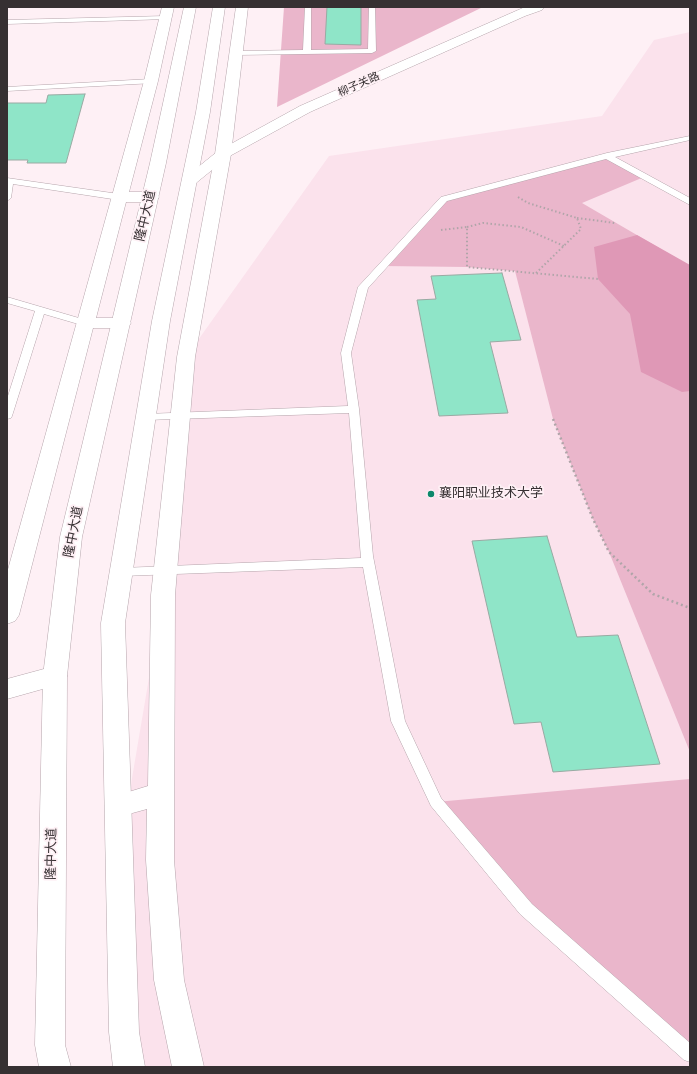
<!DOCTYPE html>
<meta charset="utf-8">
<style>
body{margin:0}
#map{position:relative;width:697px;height:1074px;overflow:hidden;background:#fef0f5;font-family:Roboto,sans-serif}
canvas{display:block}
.frame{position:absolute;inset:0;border:8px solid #363032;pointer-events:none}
</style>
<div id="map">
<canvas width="697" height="1074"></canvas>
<div class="frame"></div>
</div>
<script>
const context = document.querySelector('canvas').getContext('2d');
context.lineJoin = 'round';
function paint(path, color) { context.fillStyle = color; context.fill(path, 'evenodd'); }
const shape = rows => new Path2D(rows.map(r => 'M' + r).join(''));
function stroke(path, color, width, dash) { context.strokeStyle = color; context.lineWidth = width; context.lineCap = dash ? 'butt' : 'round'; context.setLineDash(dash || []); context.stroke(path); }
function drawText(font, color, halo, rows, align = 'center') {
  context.font = font + ' Roboto,"Noto Sans SC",sans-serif'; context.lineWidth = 3.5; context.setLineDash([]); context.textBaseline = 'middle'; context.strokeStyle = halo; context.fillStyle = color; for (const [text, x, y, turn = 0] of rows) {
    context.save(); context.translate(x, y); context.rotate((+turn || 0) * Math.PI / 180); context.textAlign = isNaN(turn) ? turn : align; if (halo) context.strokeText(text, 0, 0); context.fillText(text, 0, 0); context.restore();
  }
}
const built = shape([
 [690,32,690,1067,129,1067,119,855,163,595,186,357,329,156,602,116,654,40]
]);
const green = shape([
 [284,7,483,7,277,107],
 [607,156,644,177,582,203,690,266,690,752,609,552,593,519,553,419,515,271,467,267,382,266,444,199],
 [690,779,690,1054,526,909,436,802]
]);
const water = shape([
 [637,235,690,265,690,391,682,392,641,372,630,314,598,279,594,247]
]);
const building = shape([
 [327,7,361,7,361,45,325,44,327,7],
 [85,94,66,163,27,163,28,160,7,160,7,103,46,103,48,95,85,94],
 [502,273,521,340,490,342,508,413,439,416,417,300,436,299,431,276,502,273],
 [547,536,577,637,618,635,660,764,553,772,541,722,514,724,472,541,547,536]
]);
const pathFar1 = shape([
 [518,197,528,203,577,218,581,229,536,273],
 [577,218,615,223],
 [467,227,483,223,521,227,564,246],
 [441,230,467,227,467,267,598,279]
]);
const path = shape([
 [553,419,593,519,609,552,653,594,690,608]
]);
const lane = shape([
 [305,7,311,7,311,50,368,49,369,7,375,7,376,51,372,53,236,55,232,53,236,51,303,50,305,7],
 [166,16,168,17,168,19,7,24,7,20,166,16],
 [151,79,155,81,154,83,7,91,7,87,151,79],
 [690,136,690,140,615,157,690,198,690,205,606,159,447,201,368,288,351,353,359,409,373,556,405,721,441,798,532,904,690,1043,690,1062,684,1060,520,914,431,806,391,721,363,567,122,576,118,575,116,572,118,569,122,568,361,558,349,413,146,420,142,419,141,417,142,415,146,414,348,406,341,353,358,287,441,197,607,153,690,136],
 [7,178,119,194,123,197,119,200,13,184,11,198,7,201,7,178],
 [7,297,89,321,90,323,85,326,44,314,12,416,11,418,7,419,7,399,35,311,7,303,7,297]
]);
const street = shape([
 [525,7,544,7,542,10,525,16,310,112,228,157,196,183,190,185,184,183,182,180,218,151,300,106,525,7],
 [55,666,64,669,67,676,64,683,7,699,7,679,55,666]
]);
const secondary = shape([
 [162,7,174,7,158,81,129,192,151,192,157,194,159,197,157,200,151,202,126,202,96,318,122,318,128,319,131,323,128,327,122,328,93,328,19,615,15,621,7,624,7,573,144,81,162,7],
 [236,7,248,7,231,154,195,357,175,595,174,860,184,980,204,1067,172,1067,154,980,146,860,147,809,118,817,109,814,105,806,109,798,148,786,151,595,177,357,215,154,236,7]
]);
const primary = shape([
 [184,7,196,7,166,163,82,537,67,676,65,1045,71,1067,39,1067,35,1045,43,676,60,537,150,163,184,7],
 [213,7,225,7,210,112,170,321,125,623,139,1032,145,1067,113,1067,109,1032,101,623,152,321,196,112,213,7]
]);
const markers = [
 [431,494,4,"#0c886b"]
];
const farStreetnames = [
 ["柳子关路",359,85,-24]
];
const streetNames = [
 ["隆中大道",146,216,-77],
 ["隆中大道",74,532,-79],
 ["隆中大道",52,854,-89]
];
const poiNames = [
 ["襄阳职业技术大学",439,494]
];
paint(built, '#fbe2ec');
paint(green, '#eab6cb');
paint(water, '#df98b6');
paint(building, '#8fe5c8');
stroke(building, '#99aaa3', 1);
stroke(lane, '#b6a5ac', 1);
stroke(street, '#b6a5ac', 1);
stroke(secondary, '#b6a5ac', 1);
stroke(primary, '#b6a5ac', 1);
stroke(pathFar1, '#b0a5a9', 2, [1.5, 2.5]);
stroke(path, '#b0a5a9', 2.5, [2, 3]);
paint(lane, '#fff');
paint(street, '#fff');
paint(secondary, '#fff');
paint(primary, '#fff');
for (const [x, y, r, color] of markers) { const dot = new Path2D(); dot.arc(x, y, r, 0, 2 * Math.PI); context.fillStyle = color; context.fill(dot); stroke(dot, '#fef0f5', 1.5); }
drawText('11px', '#363032', '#fef0f5', farStreetnames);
drawText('13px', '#363032', '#fef0f5', streetNames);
drawText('13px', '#363032', '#fef0f5', poiNames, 'left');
</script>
